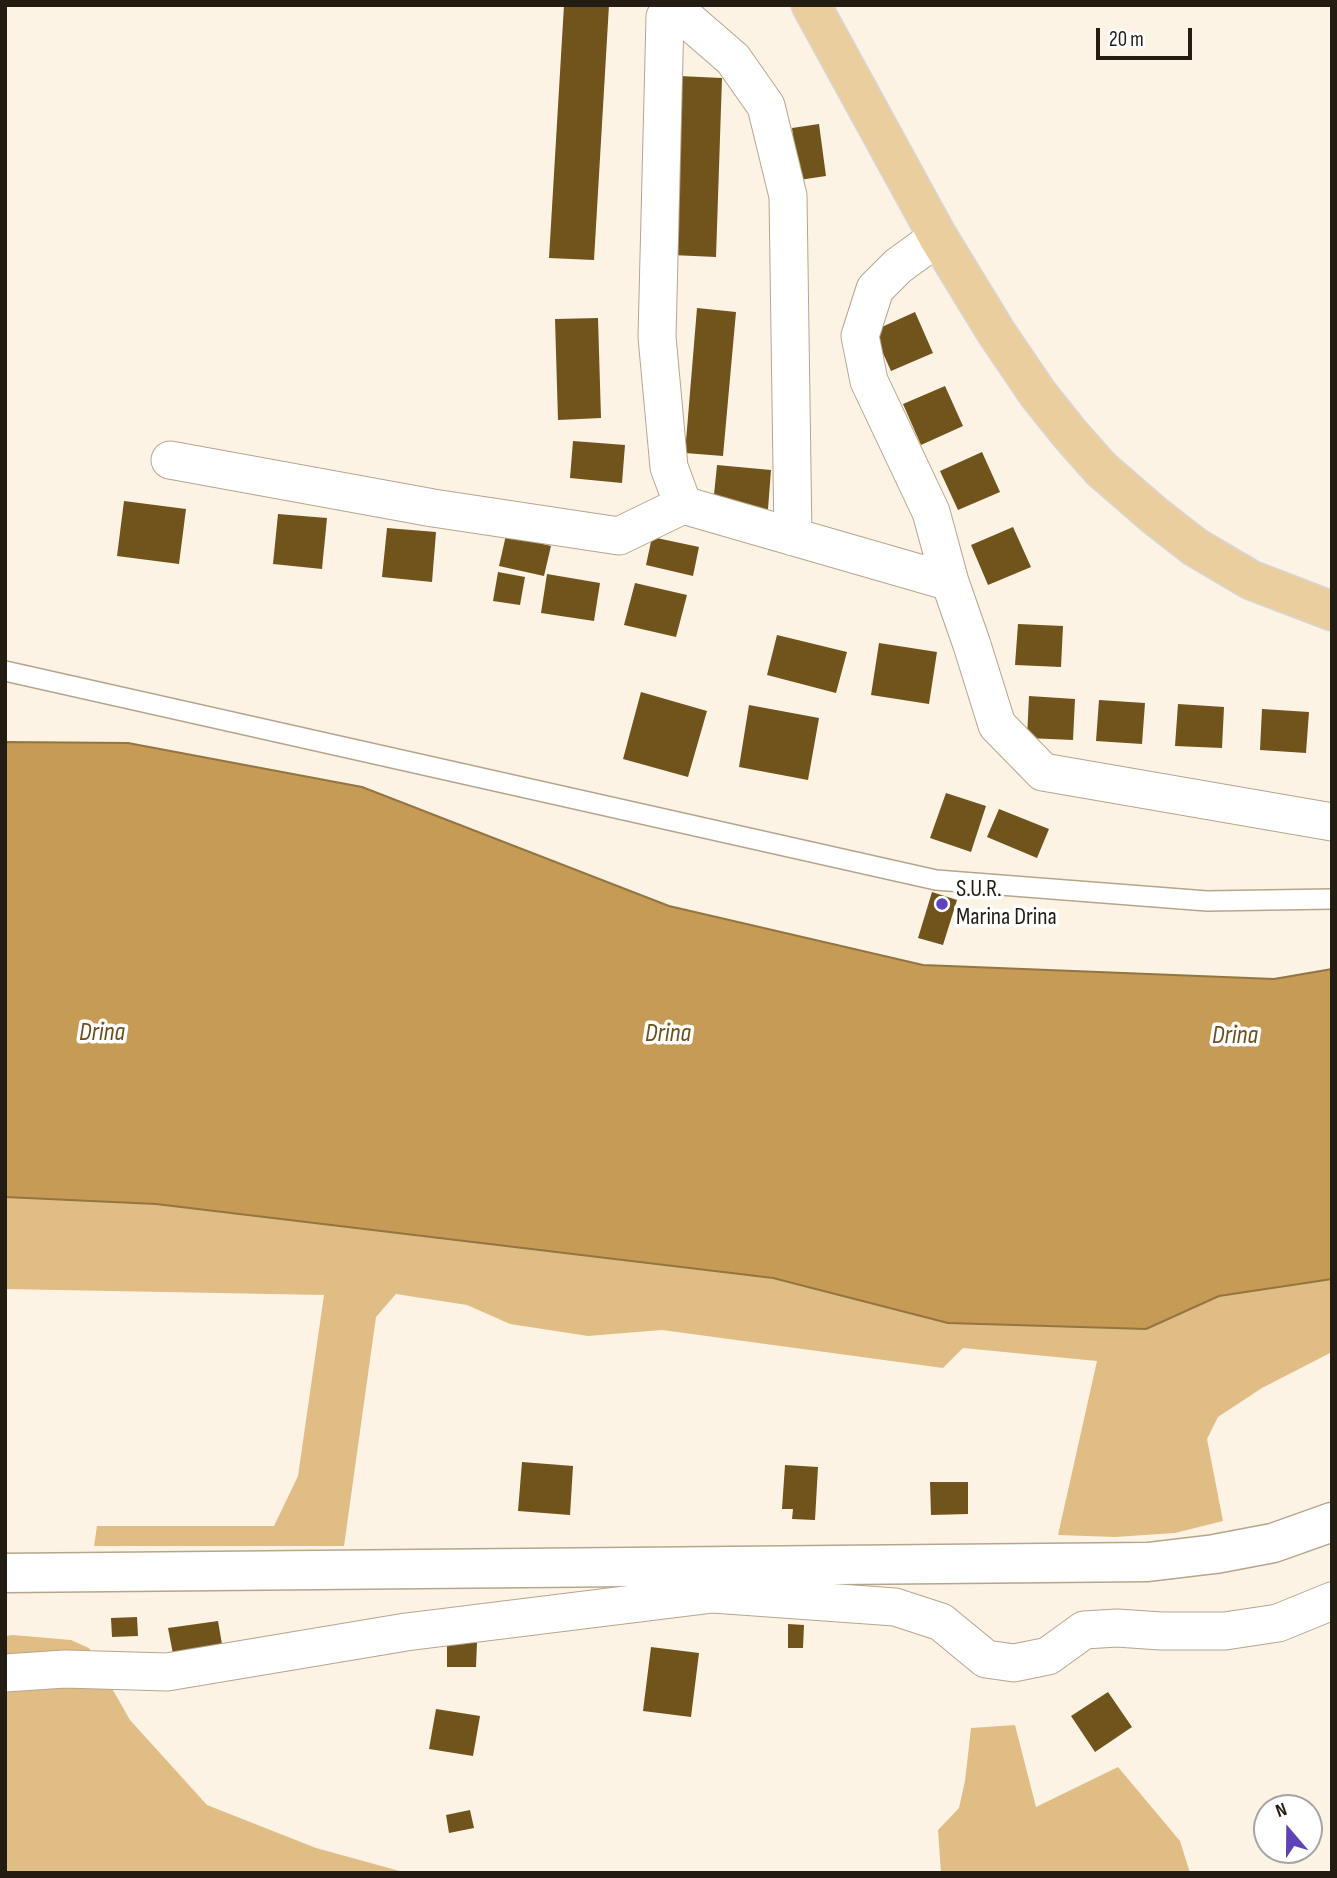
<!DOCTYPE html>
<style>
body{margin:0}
#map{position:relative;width:1337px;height:1878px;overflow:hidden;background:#fdf3e4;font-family:"Sofia Sans Condensed",sans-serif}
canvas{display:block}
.frame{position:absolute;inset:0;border:7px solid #221c13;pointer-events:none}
.north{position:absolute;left:1253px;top:1794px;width:70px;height:70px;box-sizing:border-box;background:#fff;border:2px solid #a7a4a1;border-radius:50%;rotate:340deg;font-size:19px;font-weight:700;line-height:28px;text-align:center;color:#221c13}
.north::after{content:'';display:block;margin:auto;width:24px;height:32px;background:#5d42ba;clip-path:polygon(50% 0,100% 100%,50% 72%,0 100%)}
.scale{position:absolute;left:1096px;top:28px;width:96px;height:32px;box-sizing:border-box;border:4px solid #221c13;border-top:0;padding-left:9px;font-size:21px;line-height:24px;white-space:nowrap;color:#221c13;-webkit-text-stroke:5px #fff;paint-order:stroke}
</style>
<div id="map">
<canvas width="1337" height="1878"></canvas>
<div class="frame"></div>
<div class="north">N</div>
<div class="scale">20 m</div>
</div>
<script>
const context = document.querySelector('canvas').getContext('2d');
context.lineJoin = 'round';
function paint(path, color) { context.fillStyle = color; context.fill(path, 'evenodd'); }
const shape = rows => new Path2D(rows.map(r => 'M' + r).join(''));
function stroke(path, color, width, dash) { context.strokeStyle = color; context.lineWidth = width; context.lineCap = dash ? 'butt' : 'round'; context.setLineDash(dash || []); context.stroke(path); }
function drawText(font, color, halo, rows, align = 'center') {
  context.font = font + ' "Sofia Sans Condensed",sans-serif'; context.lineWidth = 7; context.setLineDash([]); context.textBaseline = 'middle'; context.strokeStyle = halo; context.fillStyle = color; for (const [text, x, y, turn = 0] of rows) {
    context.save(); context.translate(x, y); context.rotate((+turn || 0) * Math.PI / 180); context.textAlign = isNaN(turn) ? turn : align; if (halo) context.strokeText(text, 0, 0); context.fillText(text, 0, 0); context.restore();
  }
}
const green = shape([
 [5,1197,156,1204,773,1278,948,1323,1146,1329,1219,1296,1332,1279,1332,1352,1262,1388,1218,1417,1207,1439,1223,1521,1175,1533,1115,1537,1058,1535,1097,1361,963,1348,943,1368,662,1330,588,1336,510,1324,467,1305,396,1294,376,1317,344,1546,94,1546,97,1526,274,1526,298,1476,324,1295,5,1289],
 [13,1635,71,1640,89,1648,130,1720,207,1805,316,1848,407,1873,5,1873,5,1636],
 [1015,1725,1036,1807,1118,1767,1180,1841,1190,1873,941,1873,938,1830,959,1808,965,1781,971,1728]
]);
const water = shape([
 [5,742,128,743,362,787,669,906,923,965,1274,979,1332,969,1332,1279,1219,1296,1146,1329,948,1323,773,1278,156,1204,5,1197,5,742]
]);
const building = shape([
 [564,5,609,5,594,260,549,258],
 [679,76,722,78,716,257,672,255],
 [819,124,826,176,799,180,792,128],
 [697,308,736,312,723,456,685,453],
 [915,312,933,353,891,371,873,331],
 [598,318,601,418,558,420,555,319],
 [945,386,963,426,921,445,903,404],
 [573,441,625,445,622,483,570,478],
 [982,452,1000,492,958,510,940,471],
 [717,465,771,470,768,509,713,505],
 [124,501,186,509,179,564,117,556],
 [278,514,327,518,322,569,273,564],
 [1013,527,1031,567,988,585,971,545],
 [387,528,436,532,432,582,382,577],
 [506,535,551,546,544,576,499,566],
 [652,537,699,547,693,576,646,565],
 [498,572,525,577,520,605,493,601],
 [547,574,600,583,594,621,541,613],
 [635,583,687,595,676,637,624,625],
 [1018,624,1063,626,1061,667,1015,665],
 [777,635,847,652,836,693,767,675],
 [879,643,937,652,929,704,871,695],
 [641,692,707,711,688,777,623,759],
 [1029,696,1075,699,1073,740,1027,738],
 [1099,700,1145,703,1142,744,1096,741],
 [1178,704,1224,707,1222,748,1175,746],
 [749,705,819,718,808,780,739,767],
 [1262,709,1309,712,1306,753,1260,750],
 [946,793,986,806,971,852,930,838],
 [999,809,1049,829,1037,858,987,837],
 [932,892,957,900,943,945,918,938],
 [522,1462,573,1466,570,1515,518,1511],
 [785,1465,818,1467,815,1520,792,1519,793,1509,782,1509],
 [930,1482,968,1482,968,1514,931,1515],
 [137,1617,138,1636,112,1637,111,1618],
 [218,1621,223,1650,174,1659,168,1628],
 [788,1624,804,1625,803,1648,788,1648],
 [447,1643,477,1643,476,1667,447,1667],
 [651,1647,699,1653,691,1717,643,1711],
 [1108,1692,1132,1727,1095,1752,1071,1716],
 [436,1709,480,1716,473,1756,429,1749],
 [470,1810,474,1828,449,1833,446,1815]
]);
const service = shape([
 [5,671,936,880,1207,901,1332,899]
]);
const minor = shape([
 [938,237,898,266,875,289,860,336,869,381,931,512,950,582],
 [170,460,433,508,619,536,683,505],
 [793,537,788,196,766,106,733,59,688,20,665,17,657,337,669,467,683,505,950,582,972,645,997,725,1043,772,1332,822],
 [5,1673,65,1669,167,1672,406,1632,713,1594,895,1607,941,1622,986,1659,1014,1663,1048,1656,1084,1630,1117,1628,1161,1631,1225,1631,1278,1623,1332,1601]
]);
const tertiary = shape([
 [5,1573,1148,1562,1215,1554,1273,1543,1332,1522]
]);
const primary = shape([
 [811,5,938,237,996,332,1038,394,1070,434,1101,469,1154,515,1195,547,1251,580,1332,611]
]);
const markers = [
 [942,904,7,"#5d42ba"]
];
const poiNames = [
 ["S.U.R.",956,890],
 ["Marina Drina",956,918]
];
const waterNames = [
 ["Drina",102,1033],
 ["Drina",668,1034],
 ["Drina",1235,1036]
];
paint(green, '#e1bd86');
paint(water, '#c59b55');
stroke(water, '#947541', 2);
paint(building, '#71531c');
stroke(service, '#b5a58d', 22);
stroke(minor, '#b5a58d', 39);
stroke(tertiary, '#b5a58d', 41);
stroke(primary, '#d7d6d5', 41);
stroke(service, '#fff', 19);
stroke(minor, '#fff', 37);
stroke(tertiary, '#fff', 38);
stroke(primary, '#ebce9d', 38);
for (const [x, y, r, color] of markers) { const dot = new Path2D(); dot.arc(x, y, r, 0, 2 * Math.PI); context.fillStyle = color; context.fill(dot); stroke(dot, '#fff', 2.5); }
drawText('24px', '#221c13', '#fff', poiNames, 'left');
drawText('italic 26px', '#6c4e1a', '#fff', waterNames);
</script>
